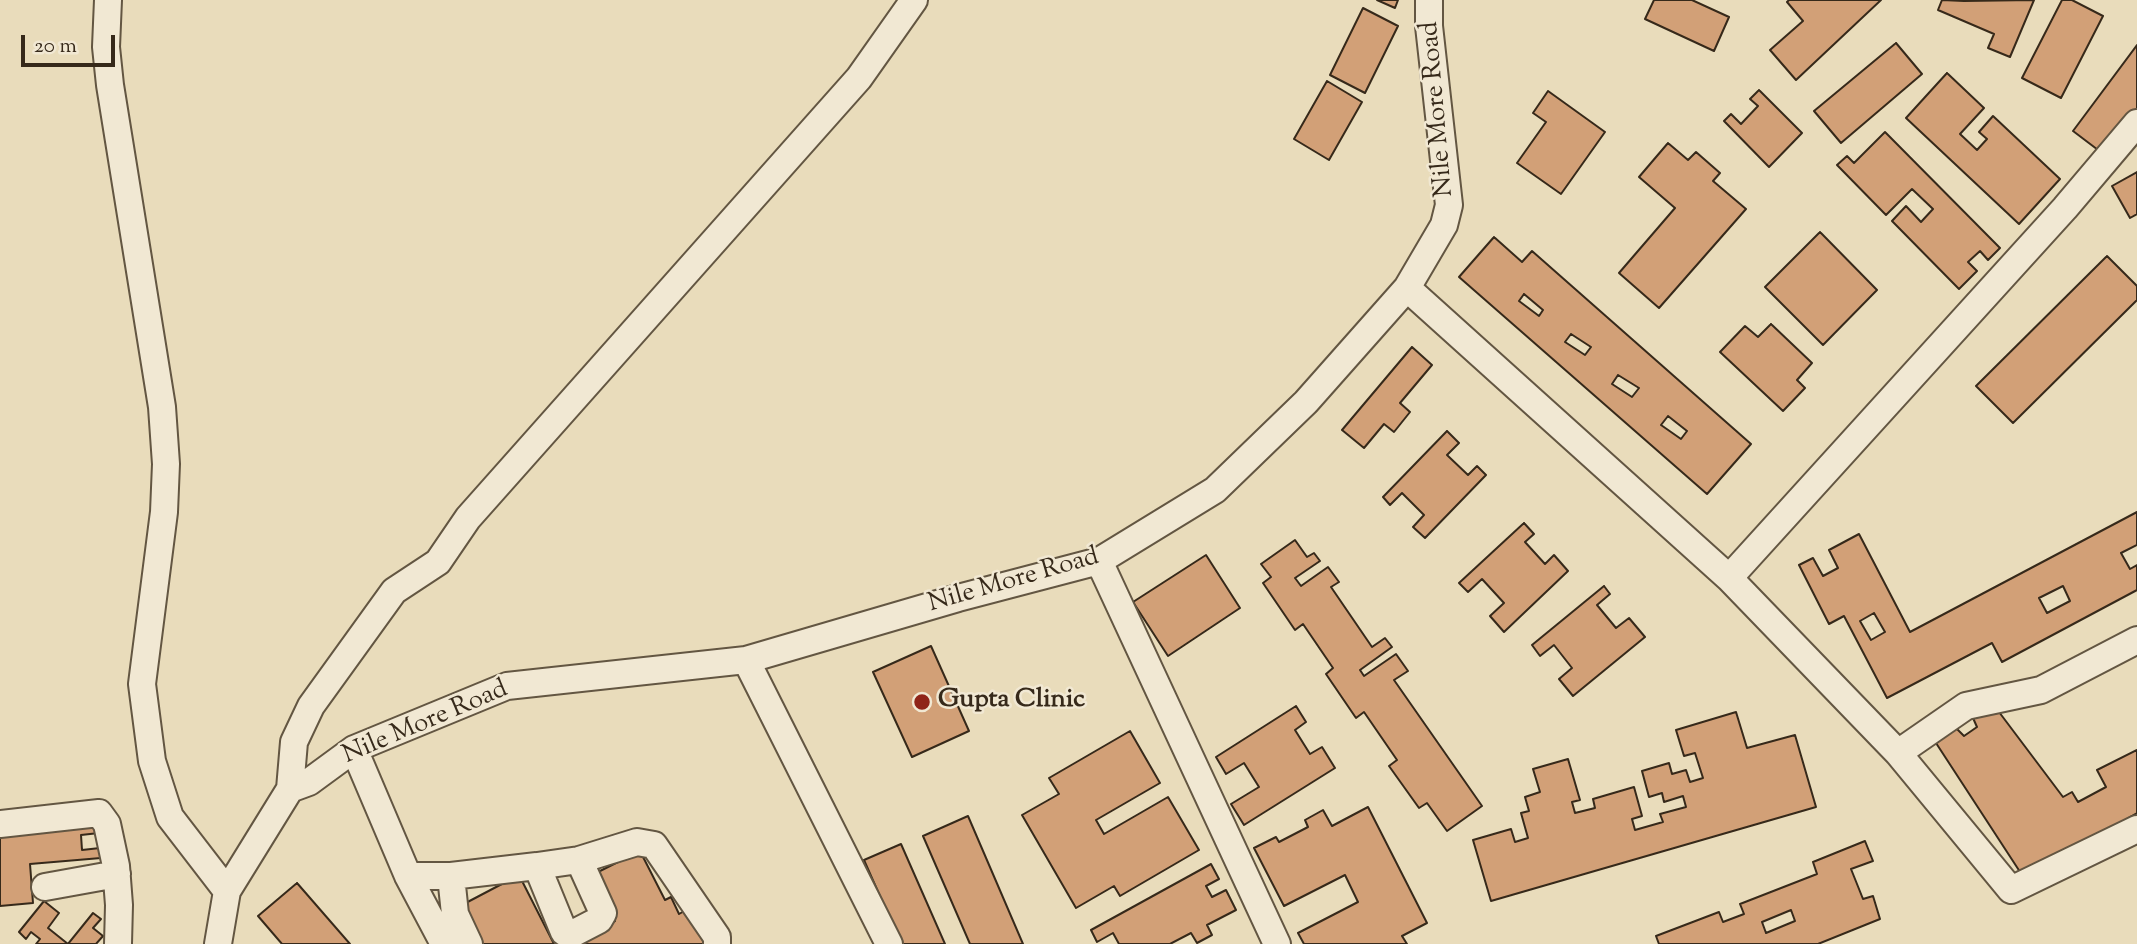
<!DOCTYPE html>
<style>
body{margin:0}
#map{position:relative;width:2137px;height:944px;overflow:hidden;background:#e9dcbb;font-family:"Sorts Mill Goudy",serif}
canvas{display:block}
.scale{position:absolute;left:21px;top:35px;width:94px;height:32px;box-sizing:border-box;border:4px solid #36291a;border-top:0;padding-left:9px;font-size:21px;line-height:24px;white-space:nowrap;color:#36291a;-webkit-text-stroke:5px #f1e8d3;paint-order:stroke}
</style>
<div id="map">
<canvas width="2137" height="944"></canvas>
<div class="scale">20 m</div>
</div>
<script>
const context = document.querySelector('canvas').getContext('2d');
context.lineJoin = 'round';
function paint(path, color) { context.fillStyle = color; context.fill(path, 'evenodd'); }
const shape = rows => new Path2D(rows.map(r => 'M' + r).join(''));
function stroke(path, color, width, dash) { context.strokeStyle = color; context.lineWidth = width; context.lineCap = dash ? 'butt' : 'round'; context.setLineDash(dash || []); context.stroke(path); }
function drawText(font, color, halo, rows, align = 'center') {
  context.font = font + ' "Sorts Mill Goudy",serif'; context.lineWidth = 5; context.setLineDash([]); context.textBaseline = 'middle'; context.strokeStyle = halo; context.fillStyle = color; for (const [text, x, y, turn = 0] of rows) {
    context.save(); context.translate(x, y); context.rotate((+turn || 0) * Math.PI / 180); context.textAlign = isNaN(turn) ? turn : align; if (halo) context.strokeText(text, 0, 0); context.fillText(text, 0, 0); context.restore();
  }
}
const building = shape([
 [1377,0,1398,0,1395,8,1377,0],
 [1654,0,1692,0,1729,17,1714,51,1645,19,1654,0],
 [1789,0,1881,0,1796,80,1770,50,1803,21,1787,2,1789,0],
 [1942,0,1964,1,2034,0,2010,57,1988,48,1994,34,1938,10,1942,0],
 [2062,0,2072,0,2103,16,2061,98,2022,78,2062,0],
 [1363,8,1398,26,1365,93,1330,75,1363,8],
 [1896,43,1922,74,1841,143,1814,111,1896,43],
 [2137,45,2137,114,2106,156,2073,131,2137,45],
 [1947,73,1984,108,1960,134,1977,150,1987,139,1979,132,1993,116,2060,179,2019,224,1906,118,1947,73],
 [1327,81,1362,102,1329,160,1294,139,1327,81],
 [1759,90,1802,133,1769,167,1724,121,1731,114,1741,124,1758,106,1750,99,1759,90],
 [1548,91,1605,132,1561,194,1517,163,1546,122,1533,113,1548,91],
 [1885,132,2000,248,1988,260,1980,251,1968,262,1977,271,1959,289,1892,221,1906,206,1921,222,1933,209,1912,189,1886,215,1837,165,1847,156,1854,163,1885,132],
 [1668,143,1688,160,1696,152,1720,173,1713,181,1746,209,1659,308,1619,273,1675,208,1639,177,1668,143],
 [2137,172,2137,214,2130,218,2112,186,2137,172],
 [1820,232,1877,290,1823,345,1765,287,1820,232],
 [1494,237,1522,262,1532,251,1751,444,1707,494,1459,277,1494,237],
 [1524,294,1543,310,1539,316,1519,301,1524,294],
 [1571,334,1591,347,1585,355,1565,342,1571,334],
 [1618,375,1639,388,1632,397,1612,384,1618,375],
 [1668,416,1687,431,1681,439,1661,425,1668,416],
 [2107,256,2137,286,2137,300,2013,423,1976,386,2107,256],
 [1771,324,1812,363,1797,380,1805,388,1783,411,1720,352,1745,326,1758,337,1771,324],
 [1412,347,1432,365,1400,403,1410,412,1394,432,1384,424,1364,448,1342,430,1412,347],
 [1447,431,1459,443,1447,455,1468,475,1477,466,1486,475,1425,538,1413,527,1424,515,1402,493,1390,505,1383,497,1447,431],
 [2137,512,2137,545,2121,553,2130,569,2137,565,2137,590,2002,662,1992,643,1887,698,1844,616,1829,624,1799,565,1813,558,1823,576,1838,568,1829,550,1859,534,1910,632,2137,512],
 [2063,586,2070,601,2047,613,2039,598,2063,586],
 [1874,613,1885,632,1871,640,1860,621,1874,613],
 [1524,523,1534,534,1525,542,1545,564,1554,555,1568,571,1504,632,1490,616,1504,603,1482,579,1468,592,1459,583,1524,523],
 [1295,540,1307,557,1314,553,1320,561,1295,578,1301,586,1328,567,1339,582,1331,587,1372,647,1385,638,1392,647,1360,670,1364,676,1396,654,1408,671,1394,680,1482,806,1447,831,1427,803,1419,808,1389,766,1397,760,1364,712,1356,718,1326,674,1333,668,1303,624,1295,630,1263,583,1271,577,1261,564,1295,540],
 [1206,555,1240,608,1168,656,1133,602,1206,555],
 [1604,586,1610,594,1597,605,1616,628,1629,618,1645,637,1573,696,1559,679,1572,668,1554,645,1540,656,1532,645,1604,586],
 [931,646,969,731,912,757,873,672,931,646],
 [1993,704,2063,797,2072,792,2078,802,2106,787,2097,770,2137,750,2137,813,2024,878,1936,743,1954,726,1964,736,1977,727,1973,718,1993,704],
 [1296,706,1306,722,1295,730,1310,754,1322,747,1335,768,1244,825,1231,804,1259,787,1244,763,1226,774,1216,757,1296,706],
 [1736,712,1747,748,1795,735,1816,807,1491,901,1473,840,1511,829,1515,842,1528,838,1521,813,1529,811,1525,797,1540,792,1533,769,1568,759,1580,800,1572,802,1575,813,1595,808,1593,799,1634,787,1642,816,1632,819,1635,830,1663,822,1660,814,1686,807,1683,796,1664,802,1662,793,1649,797,1642,771,1669,763,1672,774,1686,770,1690,782,1703,778,1695,753,1684,756,1676,730,1736,712],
 [1130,731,1160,783,1096,820,1104,834,1168,797,1199,850,1120,896,1114,886,1076,908,1022,815,1059,794,1049,778,1130,731],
 [1368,807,1427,923,1402,936,1407,944,1304,944,1298,933,1358,902,1345,875,1284,906,1254,848,1276,837,1279,842,1308,827,1305,820,1323,810,1332,826,1368,807],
 [968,816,1023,944,970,944,923,836,968,816],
 [98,824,99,833,81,835,82,850,100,848,101,858,30,864,33,903,0,906,0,833,98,824],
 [1865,841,1873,861,1851,869,1863,899,1873,896,1880,919,1818,944,1659,944,1656,936,1719,912,1723,922,1744,914,1740,904,1817,874,1813,862,1865,841],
 [1791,910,1795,921,1766,933,1762,922,1791,910],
 [901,844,945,944,901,944,864,860,901,844],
 [640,851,665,900,671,897,679,914,688,909,705,944,570,944,615,921,592,875,640,851],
 [1211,864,1219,879,1206,886,1212,897,1226,890,1236,910,1207,925,1212,935,1197,943,1191,933,1170,944,1119,944,1113,933,1097,942,1091,930,1211,864],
 [519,875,554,944,478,944,460,906,519,875],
 [297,883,350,944,282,944,258,916,297,883],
 [44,901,59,913,48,928,68,944,93,913,101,919,93,928,103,936,96,944,36,944,40,939,31,932,26,939,19,932,44,901]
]);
const minor = shape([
 [108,0,106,47,110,85,162,407,166,464,164,512,142,684,152,761,170,817,227,891],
 [2137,123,2065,208,1729,578,1898,753,2011,890,2137,829],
 [1407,288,1729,578],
 [1099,561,1277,944],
 [746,660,889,944],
 [354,749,408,876,444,944],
 [1898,753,1966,706,2041,690,2137,640],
 [290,789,309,782,354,749,507,686,746,660,958,598,1099,561,1215,490,1306,402,1407,288,1444,225,1449,205,1429,26,1429,0],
 [0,824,99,813,107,824,116,866,119,905,118,944],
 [537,866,564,932,570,935,599,920,603,913,579,860],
 [408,876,451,876,537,866,579,860,637,842,654,845,717,937,717,944],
 [451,876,455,914,469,944],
 [45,887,117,874],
 [218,944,227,891,290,789,294,742,311,706,394,591,438,562,468,518,859,78,914,0]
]);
const markers = [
 [922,702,9,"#8f2418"]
];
const streetNames = [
 ["Nile More Road",1439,109,-95],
 ["Nile More Road",1014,582,-16],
 ["Nile More Road",426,724,-23]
];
const poiNames = [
 ["Gupta Clinic",938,702]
];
paint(building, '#d2a077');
stroke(building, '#36291a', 2);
stroke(minor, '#635642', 30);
stroke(minor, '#f1e8d3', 26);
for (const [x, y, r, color] of markers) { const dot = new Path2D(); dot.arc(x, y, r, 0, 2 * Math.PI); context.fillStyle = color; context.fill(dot); stroke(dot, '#f1e8d3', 2.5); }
drawText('26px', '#36291a', '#f1e8d3', streetNames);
drawText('bold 26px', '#36291a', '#f1e8d3', poiNames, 'left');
</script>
